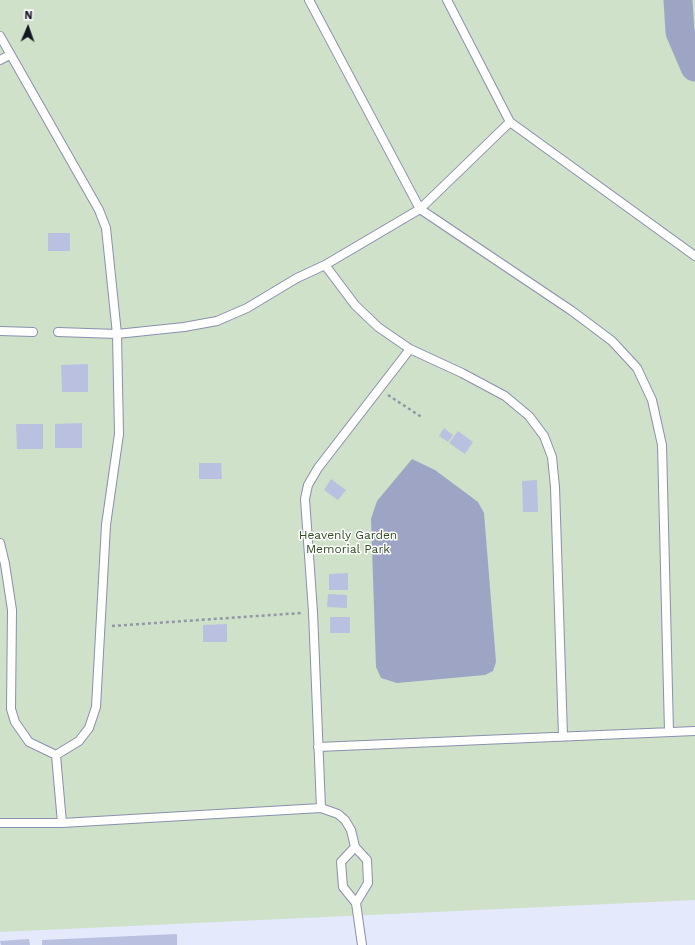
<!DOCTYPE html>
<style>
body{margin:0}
#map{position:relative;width:695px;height:945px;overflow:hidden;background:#e4e9fc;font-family:"Work Sans",sans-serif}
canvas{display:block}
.north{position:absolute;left:8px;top:8px;width:40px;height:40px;-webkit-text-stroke:3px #fff;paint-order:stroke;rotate:2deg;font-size:11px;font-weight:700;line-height:16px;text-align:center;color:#141621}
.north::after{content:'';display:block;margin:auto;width:14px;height:18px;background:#141621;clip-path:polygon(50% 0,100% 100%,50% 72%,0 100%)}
</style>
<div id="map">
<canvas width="695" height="945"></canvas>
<div class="north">N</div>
</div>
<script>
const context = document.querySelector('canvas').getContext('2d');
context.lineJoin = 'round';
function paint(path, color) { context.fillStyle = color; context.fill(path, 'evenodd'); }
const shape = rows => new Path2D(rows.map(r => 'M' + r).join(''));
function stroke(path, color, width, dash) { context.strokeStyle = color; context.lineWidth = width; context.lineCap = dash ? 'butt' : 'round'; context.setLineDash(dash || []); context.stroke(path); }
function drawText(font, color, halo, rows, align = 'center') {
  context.font = font + ' "Work Sans",sans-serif'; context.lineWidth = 3; context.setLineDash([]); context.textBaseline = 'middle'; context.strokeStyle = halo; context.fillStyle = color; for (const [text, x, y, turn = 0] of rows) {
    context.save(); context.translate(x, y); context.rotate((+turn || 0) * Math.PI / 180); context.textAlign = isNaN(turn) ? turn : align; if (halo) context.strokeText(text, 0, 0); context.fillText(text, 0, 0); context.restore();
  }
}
const green = shape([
 [0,0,695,0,695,900,0,932]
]);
const water = shape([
 [412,459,435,470,478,502,484,513,496,662,493,671,485,675,397,683,381,678,376,667,371,519,377,501]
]);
const river = shape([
 [678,0,680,32,695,67]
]);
const building = shape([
 [48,233,70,233,70,251,48,251],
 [88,364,88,392,62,392,61,365],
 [82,423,82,448,55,448,55,424],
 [16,424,43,424,43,449,17,449],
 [444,428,453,435,448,442,439,436],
 [458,431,473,442,465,454,449,443],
 [199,463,221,463,222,479,199,479],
 [331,479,346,490,338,500,324,490],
 [537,480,538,512,523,512,522,481],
 [348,573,348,590,329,590,329,574],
 [328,594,347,595,347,608,327,607],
 [330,617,350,617,350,633,330,633],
 [227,624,227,642,203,642,203,625],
 [177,934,177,945,42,945,42,940],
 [29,939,30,945,1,945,0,941]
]);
const path = shape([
 [388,395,423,418],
 [112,626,301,613]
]);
const lane = shape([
 [309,0,420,209,572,311,612,341,637,368,652,400,662,445,669,732],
 [447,0,510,122,695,256],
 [0,36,99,210,106,228,117,334,119,434,106,525,96,707,89,728,79,741,56,755,29,742,15,722,11,709,12,610,5,564,0,543],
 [0,60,10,55],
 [325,265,355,305,378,327,410,349,462,373,505,396,529,416,544,436,552,457,555,487,563,736],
 [0,331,33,332],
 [58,332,117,334,184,327,217,321,247,308,297,278,325,265,420,209,510,122],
 [318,747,695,731],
 [56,755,62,823],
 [321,808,313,612,305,499,308,485,318,468,410,349],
 [0,823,62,823,321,808,338,814,345,820,351,830,355,847,367,860,368,883,356,903],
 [355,847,341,862,343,887,356,903],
 [356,903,362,945]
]);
const parkNames = [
 ["Heavenly Garden",348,535],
 ["Memorial Park",348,549]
];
paint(green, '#cfe1c8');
paint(water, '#9ea5c4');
stroke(river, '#9ea5c4', 29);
paint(building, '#bac1e0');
stroke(lane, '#8990ad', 10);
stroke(path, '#9397a7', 2.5, [3, 3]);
stroke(lane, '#fff', 8);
drawText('12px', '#304e24', '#fff', parkNames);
</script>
